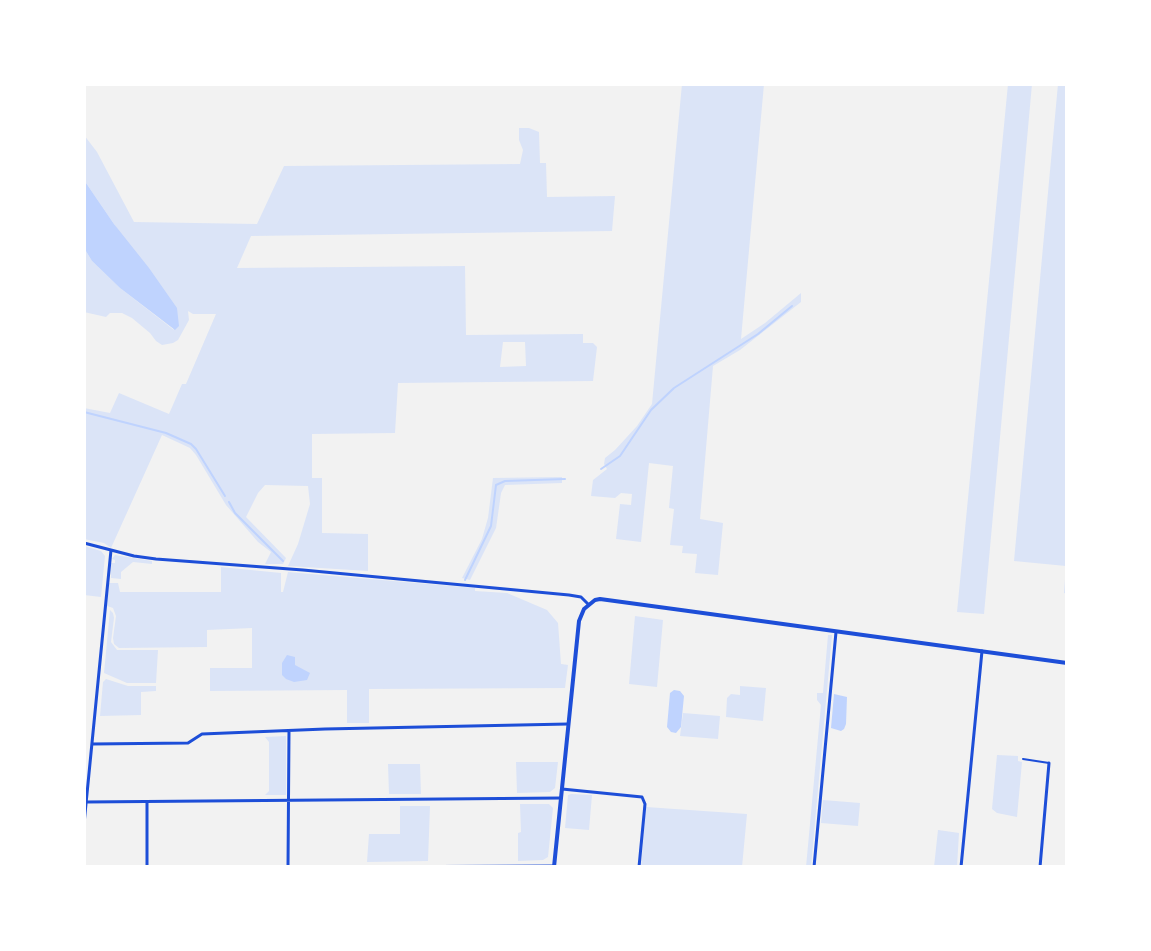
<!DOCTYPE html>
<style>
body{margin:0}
#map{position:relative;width:1151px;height:951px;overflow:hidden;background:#f2f2f2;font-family:"Work Sans",sans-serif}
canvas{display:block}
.frame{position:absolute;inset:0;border:86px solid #fff;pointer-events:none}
</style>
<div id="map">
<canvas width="1151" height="951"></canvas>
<div class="frame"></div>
</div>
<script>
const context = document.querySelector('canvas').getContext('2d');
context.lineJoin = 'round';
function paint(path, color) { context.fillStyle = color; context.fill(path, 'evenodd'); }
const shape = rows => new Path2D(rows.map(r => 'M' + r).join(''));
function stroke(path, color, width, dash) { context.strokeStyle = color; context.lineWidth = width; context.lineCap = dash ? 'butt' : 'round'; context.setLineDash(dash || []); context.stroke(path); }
const green = shape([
 [682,84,764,84,741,339,765,323,801,293,801,302,740,350,713,366,700,519,723,523,718,575,695,573,697,554,682,553,683,546,670,545,674,509,669,508,673,466,649,463,641,542,616,539,620,504,631,505,632,494,621,493,615,498,591,496,593,480,607,469,604,464,605,458,615,450,637,426,652,404],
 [1008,84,1032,84,984,614,957,612],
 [1058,84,1067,84,1067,594,1064,593,1066,566,1014,561],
 [519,128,529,128,539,132,540,163,546,163,547,197,615,196,612,231,251,236,237,268,465,266,466,335,583,334,583,343,593,343,597,347,593,381,398,383,395,433,312,434,312,478,322,478,322,533,368,534,368,571,288,566,298,544,310,504,308,486,265,485,258,493,246,517,286,558,283,564,265,564,271,552,258,542,226,505,196,455,190,448,162,435,111,548,104,543,84,539,84,408,110,413,119,393,169,414,182,384,186,384,216,314,193,314,188,311,189,320,178,340,173,343,162,345,156,341,150,333,132,318,122,313,110,313,106,317,84,312,84,248,92,261,120,288,174,330,114,224,84,180,84,135,97,152,134,222,257,224,284,166,520,164,523,150,519,140],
 [503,342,525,342,526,366,500,367],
 [562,477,562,483,505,485,501,493,496,528,470,580,462,578,482,539,488,518,493,478],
 [84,546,101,551,105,556,101,597,84,595],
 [115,555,152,561,152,564,133,562,121,572,121,579,111,578,111,563,115,563,115,560,112,559],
 [221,567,281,573,281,592,283,592,288,572,475,588,475,591,507,593,547,610,558,623,561,664,568,665,565,688,369,689,369,723,347,723,347,690,210,691,210,668,252,668,252,628,207,630,207,647,119,648,114,644,113,638,116,616,113,608,107,606,109,583,118,583,120,592,221,592],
 [110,610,113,613,114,618,111,642,117,650,158,650,156,683,127,683,104,673],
 [635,616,663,620,657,687,629,684],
 [828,635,832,635,811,867,806,867,821,705,817,700,817,693,823,693],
 [106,679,128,686,156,686,156,691,141,692,141,715,100,716,103,682],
 [740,686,766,688,763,721,726,717,727,698,731,694,740,695],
 [683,713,720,716,718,739,680,736],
 [286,736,286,795,265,795,269,791,269,742,265,737],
 [997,755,1018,756,1018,761,1022,762,1017,817,997,813,992,809],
 [516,762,558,762,555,788,550,792,517,793],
 [388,764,420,764,421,794,389,794],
 [571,794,592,795,589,830,565,828,568,795],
 [823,800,860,803,858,826,821,823],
 [520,804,549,804,553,808,548,857,543,860,518,861,518,833,521,832],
 [400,806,430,806,428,861,367,862,369,834,400,834],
 [646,807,747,814,742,867,641,867],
 [938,830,959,833,957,867,934,867]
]);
const water = shape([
 [84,180,114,224,149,268,177,308,179,326,175,330,120,288,92,261,84,248],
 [287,655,295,657,295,665,310,673,307,680,294,682,286,679,282,675,282,663],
 [674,690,680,691,684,696,681,727,676,733,671,732,667,727,670,693],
 [834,694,847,697,846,724,844,729,841,731,831,728]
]);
const stream = shape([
 [84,412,166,433,191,444,196,449,225,496],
 [601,469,620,456,651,410,674,388,758,334,792,306],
 [229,502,235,513,283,561],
 [465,580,491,526,496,485,505,481,565,479]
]);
const service = shape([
 [1023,759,1049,763]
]);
const minor = shape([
 [84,543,134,556,156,559,303,570,569,595,581,597,588,604],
 [92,744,188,743,202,734,325,729,568,724],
 [562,789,642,797,645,804,639,867],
 [86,802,561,798],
 [84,824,111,550],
 [147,867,147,802],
 [288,867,289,731],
 [325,867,554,866],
 [814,867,836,632],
 [961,867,982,651],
 [1040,867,1049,763]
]);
const tertiary = shape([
 [554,867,579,621,584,609,595,600,600,599,681,610,1067,663]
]);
paint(green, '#dbe4f7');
paint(water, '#bfd3fe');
stroke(stream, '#bfd3fe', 2);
stroke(service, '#1d4ed8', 2);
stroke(minor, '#1d4ed8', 3);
stroke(tertiary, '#1d4ed8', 4);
</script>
